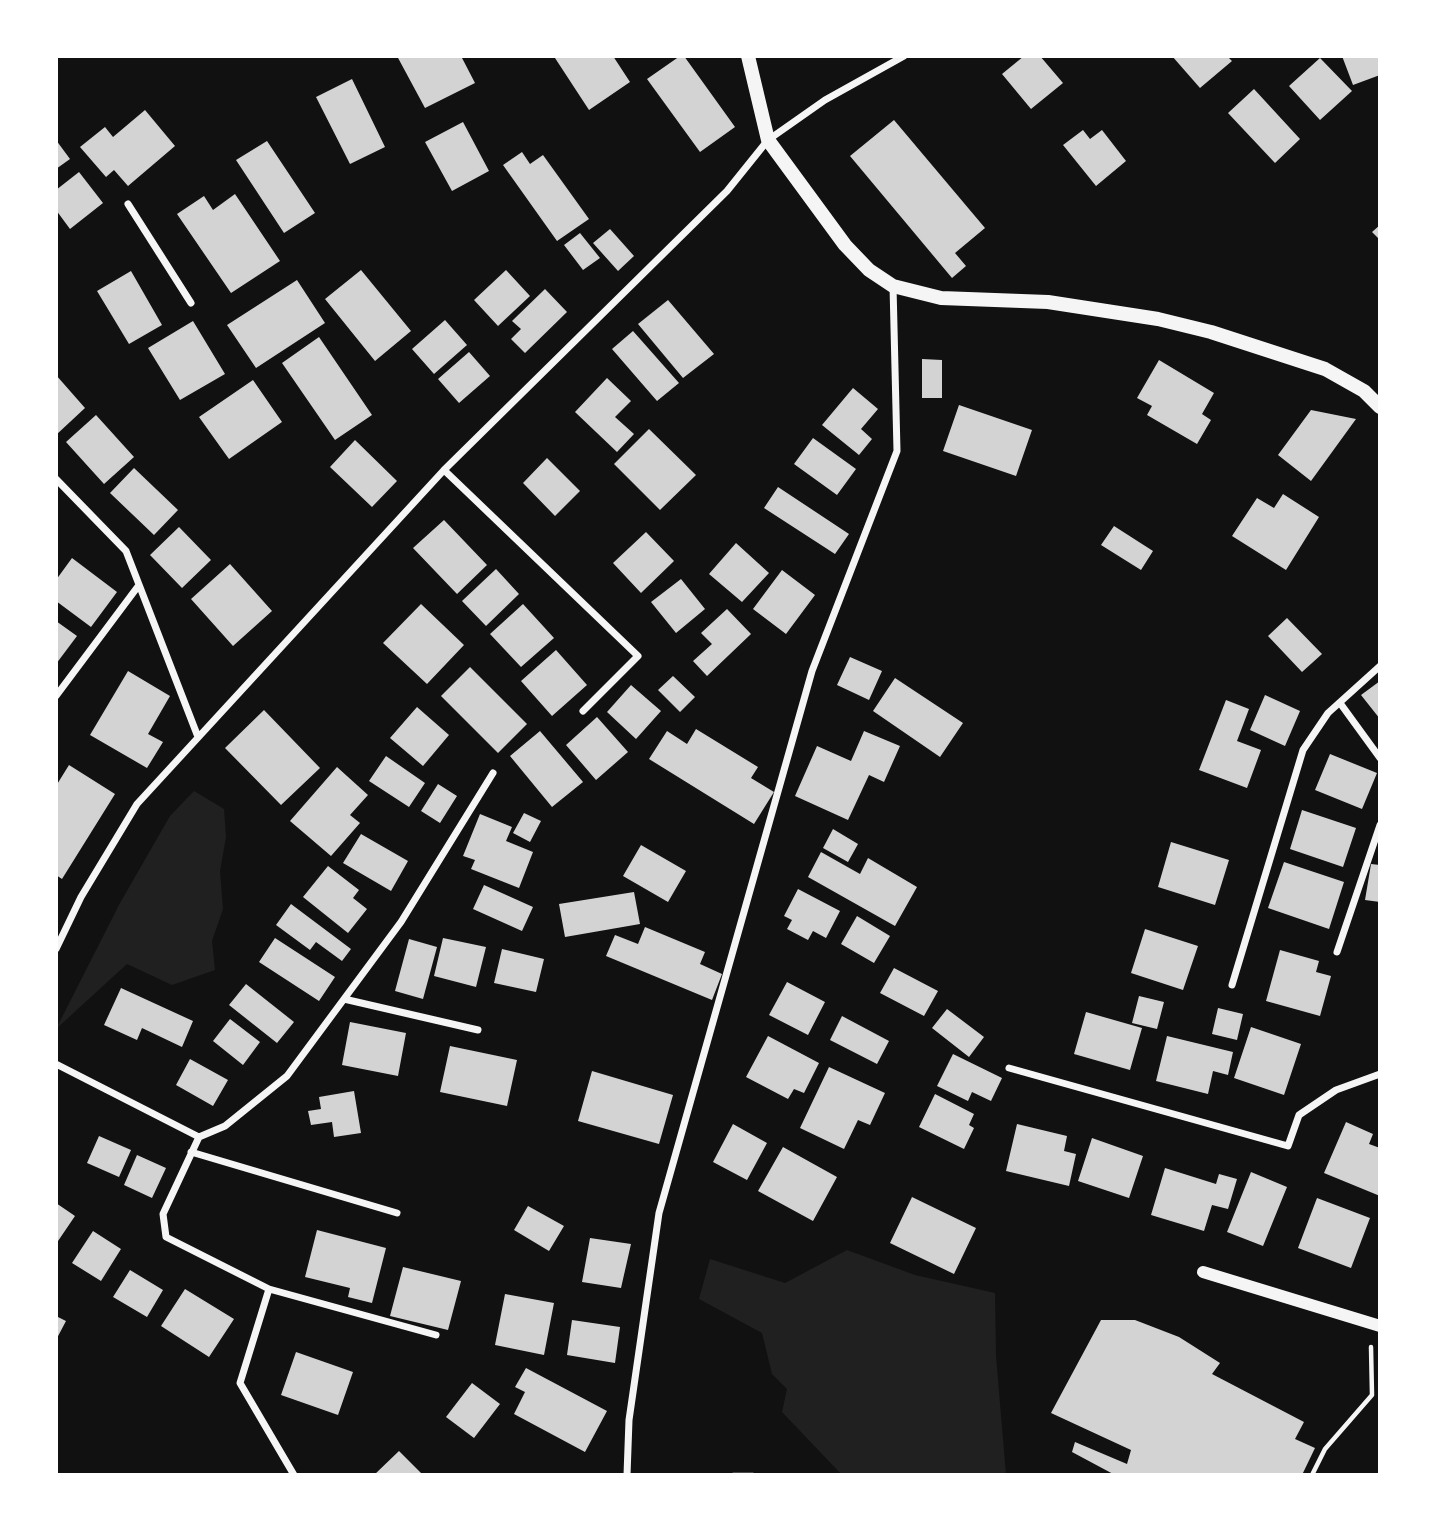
<!DOCTYPE html>
<style>
body{margin:0}
#map{position:relative;width:1436px;height:1531px;overflow:hidden;background:#111;font-family:Signika,sans-serif}
canvas{display:block}
.frame{position:absolute;inset:0;border:58px solid #fff;pointer-events:none}
</style>
<div id="map">
<canvas width="1436" height="1531"></canvas>
<div class="frame"></div>
</div>
<script>
const context = document.querySelector('canvas').getContext('2d');
context.lineJoin = 'round';
function paint(path, color) { context.fillStyle = color; context.fill(path, 'evenodd'); }
const shape = rows => new Path2D(rows.map(r => 'M' + r).join(''));
function stroke(path, color, width, dash) { context.strokeStyle = color; context.lineWidth = width; context.lineCap = dash ? 'butt' : 'round'; context.setLineDash(dash || []); context.stroke(path); }
const green = shape([
 [194,791,224,809,226,837,220,871,223,909,212,941,215,970,172,985,127,964,56,1029,120,903,170,816],
 [847,1250,915,1275,995,1293,996,1356,1006,1475,842,1475,782,1412,787,1389,772,1374,762,1333,699,1299,710,1259,785,1283]
]);
const building = shape([
 [397,56,461,56,475,83,425,108],
 [557,56,613,56,630,82,589,110,555,58],
 [680,56,684,56,735,127,700,152,647,79],
 [1024,56,1040,56,1063,83,1031,109,1002,74],
 [1172,56,1227,56,1232,61,1200,88],
 [1342,56,1380,56,1380,75,1353,85],
 [1320,58,1352,91,1320,120,1289,86],
 [352,79,385,147,350,164,316,97],
 [1254,89,1300,139,1275,163,1228,113],
 [145,110,175,146,128,186,114,170,106,177,80,147,105,127,113,137],
 [894,120,985,228,955,253,966,266,952,278,850,156],
 [463,122,489,171,452,191,425,142],
 [1083,130,1090,139,1102,130,1126,161,1096,186,1063,145],
 [56,140,70,159,56,169],
 [267,141,315,213,284,233,236,160],
 [522,152,530,164,543,155,589,219,557,241,503,165],
 [79,172,103,203,70,229,56,210,56,190],
 [235,194,280,261,231,293,177,214,204,196,213,210],
 [1380,225,1380,240,1372,232],
 [610,229,634,256,618,271,593,243],
 [580,233,600,258,583,270,564,245],
 [361,270,411,331,375,361,325,299],
 [506,270,530,296,498,326,474,300],
 [131,271,162,325,129,344,97,291],
 [297,280,325,323,256,368,227,325],
 [545,289,567,312,525,353,511,339,521,329,512,321],
 [668,300,714,354,683,378,638,324],
 [445,320,467,345,434,374,412,349],
 [193,321,225,374,180,400,148,348],
 [633,331,679,383,657,401,612,349],
 [319,337,372,415,335,440,282,363],
 [469,352,490,376,459,403,438,379],
 [922,359,942,360,942,398,922,398],
 [1159,360,1214,393,1202,414,1211,420,1197,444,1147,415,1152,406,1137,398],
 [56,375,85,408,56,435],
 [607,378,631,401,615,417,634,434,617,452,575,412],
 [253,380,282,422,229,459,199,417],
 [853,388,878,409,861,429,872,439,859,455,822,425],
 [959,405,1032,430,1016,476,943,451],
 [1311,410,1356,419,1311,481,1278,455],
 [96,415,134,457,104,484,66,442],
 [649,429,696,475,660,510,614,464],
 [813,438,856,469,837,495,794,464],
 [355,440,397,481,372,507,330,467],
 [547,458,580,491,555,516,523,483],
 [134,468,178,510,154,535,110,493],
 [778,487,849,534,835,554,764,508],
 [1283,494,1319,517,1286,570,1232,536,1257,498,1274,508],
 [444,520,487,565,457,594,413,548],
 [1114,526,1153,551,1141,570,1101,545],
 [179,527,211,560,182,588,150,555],
 [646,532,674,561,641,593,613,563],
 [736,543,769,573,742,602,709,574],
 [72,558,117,592,91,627,56,601,56,580],
 [230,564,272,611,233,646,191,599],
 [496,569,519,594,486,626,462,601],
 [782,570,815,595,786,634,753,609],
 [681,579,705,609,676,633,651,602],
 [421,604,464,645,427,684,383,643],
 [523,604,554,638,521,667,490,634],
 [727,609,751,634,707,676,693,661,712,644,701,633],
 [1287,618,1322,654,1302,672,1268,636],
 [56,621,77,636,56,664],
 [556,650,587,685,552,716,521,681],
 [850,657,882,671,869,700,837,685],
 [470,667,527,724,498,753,441,696],
 [128,671,170,696,148,734,163,742,147,768,90,735],
 [673,676,695,697,680,712,658,690],
 [895,678,963,723,940,757,873,711],
 [1380,681,1380,719,1361,695],
 [631,685,661,711,636,739,607,712],
 [1265,695,1300,711,1285,746,1250,730],
 [1226,700,1249,709,1237,741,1261,750,1247,788,1199,770],
 [417,707,449,735,423,766,390,738],
 [264,710,320,768,281,805,225,748],
 [597,717,628,752,596,780,566,745],
 [696,729,758,767,751,778,774,792,754,824,649,759,667,731,687,744],
 [540,731,583,782,552,807,510,756],
 [864,731,900,746,884,782,869,775,848,820,795,796,817,746,851,761],
 [1330,754,1377,773,1362,809,1315,790],
 [386,756,425,783,409,807,369,781],
 [69,765,115,794,62,879,56,875,56,786],
 [337,767,368,795,350,815,360,823,331,856,290,821],
 [438,784,457,796,440,823,421,811],
 [1302,810,1356,828,1343,867,1290,849],
 [524,813,541,821,530,842,513,833],
 [480,814,512,827,506,841,533,852,519,888,471,869,475,860,463,856],
 [833,829,858,844,848,862,823,848],
 [361,834,408,861,391,891,343,863],
 [1171,842,1229,860,1215,905,1158,887],
 [641,845,686,871,668,902,623,876],
 [821,852,860,874,868,858,917,887,895,926,808,877],
 [1284,862,1344,882,1329,929,1268,908],
 [1371,864,1380,865,1380,902,1365,900],
 [328,866,359,890,353,898,367,909,348,933,303,897],
 [484,885,533,907,522,931,473,909],
 [798,889,840,911,826,938,813,931,808,940,787,929,792,920,784,916],
 [634,892,640,924,565,937,559,904],
 [291,904,351,949,342,961,316,942,310,950,276,925],
 [857,916,890,936,874,963,841,944],
 [645,927,705,952,700,964,722,974,712,1000,606,956,615,935,638,944],
 [1145,929,1198,946,1183,990,1131,973],
 [275,938,335,977,319,1001,259,962],
 [443,938,486,947,476,987,434,976],
 [409,939,437,947,423,999,395,991],
 [502,949,544,959,536,992,494,983],
 [1280,950,1319,961,1316,972,1331,976,1320,1016,1266,1001],
 [894,968,938,991,924,1016,880,993],
 [787,982,825,1002,808,1035,769,1015],
 [246,984,294,1022,277,1043,229,1005],
 [121,988,193,1021,182,1047,142,1028,137,1040,104,1025],
 [1139,996,1164,1002,1157,1029,1132,1023],
 [1218,1008,1243,1014,1237,1040,1212,1034],
 [947,1009,984,1037,969,1057,932,1028],
 [1086,1012,1142,1028,1130,1070,1074,1054],
 [842,1016,889,1041,877,1064,830,1040],
 [230,1019,260,1042,243,1065,213,1041],
 [350,1022,406,1033,398,1076,342,1065],
 [1251,1027,1301,1044,1284,1095,1234,1078],
 [768,1036,819,1063,804,1093,794,1089,788,1099,746,1077],
 [1167,1036,1233,1052,1228,1075,1213,1071,1208,1094,1156,1081],
 [450,1046,517,1060,507,1106,440,1092],
 [953,1054,1002,1078,991,1101,972,1092,968,1101,937,1086],
 [190,1059,228,1080,213,1106,176,1085],
 [829,1067,885,1093,870,1125,858,1120,844,1149,800,1128],
 [592,1071,673,1095,659,1144,578,1121],
 [354,1091,361,1133,334,1137,332,1122,311,1125,308,1111,321,1109,319,1097],
 [935,1094,974,1114,969,1125,974,1128,964,1149,919,1127],
 [1346,1122,1373,1134,1369,1144,1380,1148,1380,1196,1324,1173],
 [733,1124,767,1143,747,1180,713,1162],
 [1017,1124,1067,1136,1064,1151,1076,1154,1069,1186,1006,1171],
 [99,1136,131,1150,119,1177,87,1163],
 [1092,1138,1143,1156,1129,1198,1078,1181],
 [783,1147,837,1177,813,1221,758,1191],
 [137,1155,166,1168,152,1198,124,1185],
 [1165,1168,1216,1184,1219,1174,1237,1179,1228,1209,1212,1205,1204,1231,1151,1215],
 [1251,1172,1287,1187,1263,1246,1227,1232],
 [912,1197,976,1228,954,1274,890,1243],
 [1317,1198,1370,1218,1351,1268,1298,1248],
 [56,1203,75,1216,56,1244],
 [528,1206,564,1226,549,1251,514,1230],
 [317,1230,386,1248,372,1303,348,1297,350,1288,305,1277],
 [93,1231,121,1249,101,1281,72,1263],
 [590,1238,631,1244,621,1288,582,1282],
 [403,1267,461,1281,448,1330,390,1316],
 [130,1270,163,1290,147,1317,113,1297],
 [185,1289,234,1319,209,1357,161,1326],
 [505,1294,554,1303,544,1355,495,1345],
 [56,1316,66,1321,56,1340],
 [572,1320,620,1327,615,1363,567,1355],
 [1101,1320,1135,1320,1179,1337,1220,1363,1212,1374,1304,1422,1295,1439,1315,1448,1302,1475,1115,1475,1072,1452,1075,1442,1127,1464,1131,1450,1051,1413],
 [296,1352,353,1372,338,1415,281,1395],
 [526,1368,607,1411,585,1452,514,1414,525,1392,515,1387],
 [472,1383,500,1404,474,1438,446,1417],
 [399,1451,423,1475,374,1475]
]);
const path = shape([
 [733,1475,753,1475],
 [1312,1475,1325,1449,1372,1395,1371,1347]
]);
const minor = shape([
 [128,204,191,303],
 [444,470,638,656,583,711],
 [56,479,126,551,198,737],
 [56,696,139,585],
 [1340,703,1380,758],
 [56,949,81,897,137,804,444,470,727,191,768,140,825,100,904,56],
 [1337,952,1380,825],
 [1232,985,1303,750,1328,713,1380,666],
 [344,999,478,1030],
 [56,1064,199,1137,225,1126,287,1076,401,922,493,773],
 [1009,1068,1288,1146,1299,1115,1336,1090,1380,1074],
 [199,1137,163,1214,166,1237,269,1289,240,1383,294,1475],
 [191,1152,397,1213],
 [269,1289,436,1335],
 [627,1475,629,1420,659,1213,812,671,897,451,893,286]
]);
const tertiary = shape([
 [1203,1272,1380,1326]
]);
const secondary = shape([
 [748,56,768,140,845,245,869,270,893,286,941,298,1048,302,1158,319,1211,332,1325,369,1364,391,1380,407]
]);
paint(green, '#202020');
paint(building, '#d3d3d3');
stroke(path, '#f5f5f5', 4.5);
stroke(minor, '#f5f5f5', 7);
stroke(tertiary, '#f5f5f5', 12);
stroke(secondary, '#f5f5f5', 14);
</script>
